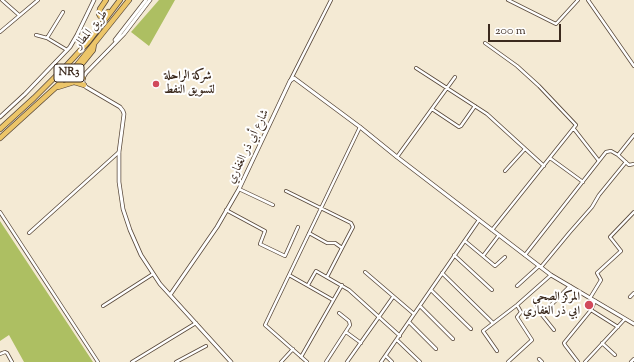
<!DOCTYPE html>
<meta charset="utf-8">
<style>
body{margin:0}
#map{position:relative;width:634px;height:362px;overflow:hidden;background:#f4ead4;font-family:"Sorts Mill Goudy",serif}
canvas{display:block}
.scale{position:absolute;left:488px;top:24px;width:73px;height:18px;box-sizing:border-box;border:2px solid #3b2a1e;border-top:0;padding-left:5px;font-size:12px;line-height:14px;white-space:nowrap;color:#3b2a1e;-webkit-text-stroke:3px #fff;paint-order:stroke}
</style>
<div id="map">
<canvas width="634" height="362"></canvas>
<div class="scale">200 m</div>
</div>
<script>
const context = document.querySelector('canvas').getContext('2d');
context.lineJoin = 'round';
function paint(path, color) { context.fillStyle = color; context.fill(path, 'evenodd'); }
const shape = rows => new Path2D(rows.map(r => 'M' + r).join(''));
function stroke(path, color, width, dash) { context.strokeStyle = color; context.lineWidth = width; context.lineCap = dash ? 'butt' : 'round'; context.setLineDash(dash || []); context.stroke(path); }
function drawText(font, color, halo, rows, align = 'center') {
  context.font = font + ' "Sorts Mill Goudy",Amiri,serif'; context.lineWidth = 4; context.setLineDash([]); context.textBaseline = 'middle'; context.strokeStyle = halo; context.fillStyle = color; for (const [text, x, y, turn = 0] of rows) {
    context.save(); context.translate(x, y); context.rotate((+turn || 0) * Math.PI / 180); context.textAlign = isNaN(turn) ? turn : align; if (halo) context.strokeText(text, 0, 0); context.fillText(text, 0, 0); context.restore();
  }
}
const green = shape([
 [159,0,175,0,149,46,131,32],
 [0,221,93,362,24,362,9,335,0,341]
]);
const minor = shape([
 [2,0,19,15],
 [508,0,556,24,578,0],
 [588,0,634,66],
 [0,32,38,0],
 [36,35,47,38,67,50],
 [47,38,63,12],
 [485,43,517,66,539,86,576,125,492,230],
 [416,68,487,114,544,166],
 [290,81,331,0],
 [432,109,459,127,461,126,475,106],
 [574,129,599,161],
 [618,155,634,135],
 [397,157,455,77],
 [550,158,583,182],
 [505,171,525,149],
 [239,189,273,205],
 [286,191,351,223,353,227,342,248],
 [226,210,265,231,260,244,285,256,298,227],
 [0,212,98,362],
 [29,233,119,152],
 [309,233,327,243,335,243,342,248,327,277],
 [465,241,495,266,505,257],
 [454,255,492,290],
 [525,255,606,152,611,151,618,155,629,165,634,164],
 [483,256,499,235],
 [541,267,570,232,592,207,599,195,626,162],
 [365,272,414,314],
 [442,273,493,323],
 [289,275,333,300],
 [308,285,316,271,349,290,400,336],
 [517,286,539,266],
 [431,290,471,329],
 [630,297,634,293],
 [590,298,601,280,597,273,621,251,610,237,634,212],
 [103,306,153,274],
 [420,306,453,339],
 [591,310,618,327],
 [409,322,436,349],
 [554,330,542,315,543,313,570,286],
 [346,332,361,343],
 [397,340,420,362],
 [602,343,615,355],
 [497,351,483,331,517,305,551,275],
 [0,354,5,352,7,353,12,362],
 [386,356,392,362],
 [301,357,342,285],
 [539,359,542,362],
 [132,362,196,323],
 [176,362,206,346],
 [281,362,293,349],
 [307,362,265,325,360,127],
 [326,362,350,325,349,321,339,313],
 [347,362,393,297],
 [381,362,479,220],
 [508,362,532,340,517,317,521,312,517,305],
 [578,362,565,345,564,343,591,310,595,301],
 [585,362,625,319],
 [631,362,634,359]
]);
const tertiary = shape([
 [150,0,124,34,86,73,83,78,83,83,86,87,120,107,123,111,124,114,119,152,119,182,123,209,130,230,141,255,160,284,231,362],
 [115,40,146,0],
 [0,117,25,94,70,47,77,35,94,0],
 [170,295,217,227,239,189,290,81,294,78,360,127,397,157,551,275,634,324]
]);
const trunk = shape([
 [106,0,100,9,99,14,100,16,103,16,108,12],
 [83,78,77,76,76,71,93,50,94,44],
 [58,87,74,82,84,85],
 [0,129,34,98,66,66,89,41,120,0],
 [0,138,56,87,77,65,129,0]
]);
const markers = [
 [156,84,4,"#d1495b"],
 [589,305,5,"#d1495b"]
];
const shields = [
 [69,73,30]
];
const shieldNames = [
 ["NR3",69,73]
];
const streetNames = [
 ["طريق المطار",92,30,-51],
 ["شارع أبي ذر الغفاري",249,147,-64]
];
const poiNames = [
 ["شركة الراحلة",164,77],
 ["لتسويق النفط",164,91],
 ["المركز الصحي",580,298,"right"],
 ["ابي ذر الغفاري",580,312,"right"]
];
paint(green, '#adbf62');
stroke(minor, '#574739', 4);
stroke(tertiary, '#574739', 4.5);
stroke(trunk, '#574739', 6);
stroke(minor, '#fff', 2.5);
stroke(tertiary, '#fff', 3);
stroke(trunk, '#ecc569', 4.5);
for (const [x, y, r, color] of markers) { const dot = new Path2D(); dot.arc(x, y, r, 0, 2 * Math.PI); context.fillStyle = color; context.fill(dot); stroke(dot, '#fff', 1.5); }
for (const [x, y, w] of shields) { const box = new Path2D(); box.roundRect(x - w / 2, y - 9, w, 18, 3); context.fillStyle = '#fff'; context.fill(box); stroke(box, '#3b2a1e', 1); }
drawText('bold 11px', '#3b2a1e', null, shieldNames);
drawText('12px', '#3b2a1e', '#fff', streetNames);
drawText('bold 12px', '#3b2a1e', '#fff', poiNames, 'left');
</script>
